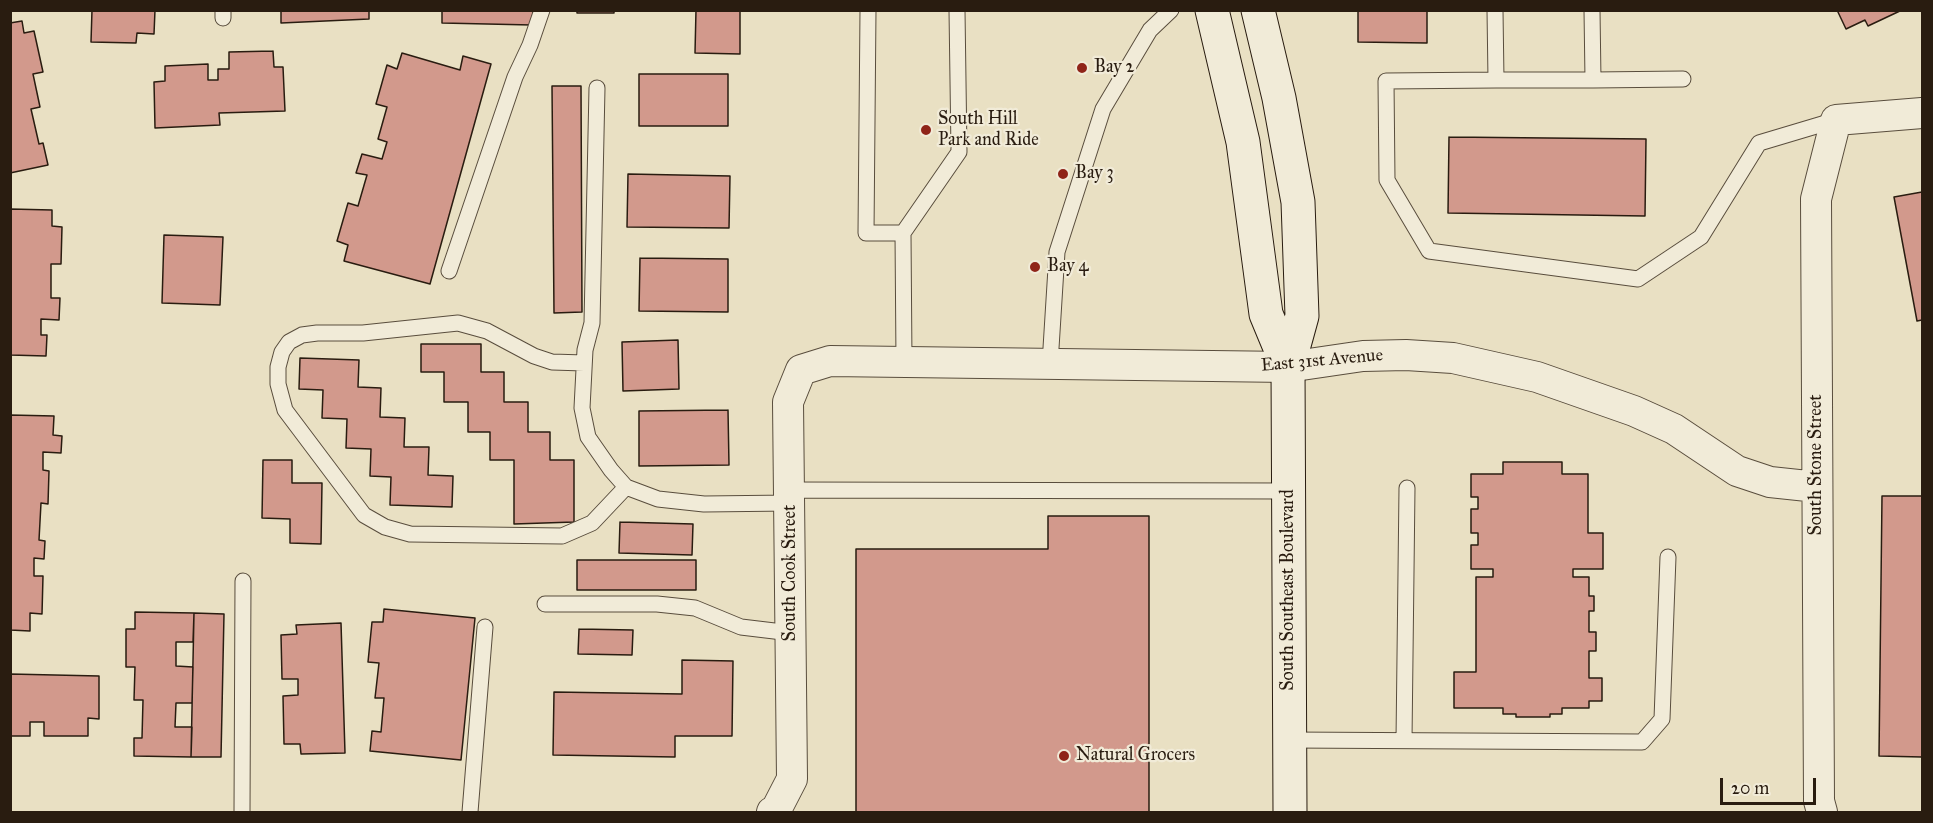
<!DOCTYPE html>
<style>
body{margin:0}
#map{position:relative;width:1933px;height:823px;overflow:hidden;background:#e9e0c3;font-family:"IM FELL Great Primer",serif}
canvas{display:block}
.frame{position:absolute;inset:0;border:12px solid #291c10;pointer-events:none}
.scale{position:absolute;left:1720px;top:778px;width:96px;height:27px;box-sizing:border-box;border:3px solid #291c10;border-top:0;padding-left:8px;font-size:18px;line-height:21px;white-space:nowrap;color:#291c10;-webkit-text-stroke:4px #f1ebd8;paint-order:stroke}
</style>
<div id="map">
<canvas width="1933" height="823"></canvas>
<div class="frame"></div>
<div class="scale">20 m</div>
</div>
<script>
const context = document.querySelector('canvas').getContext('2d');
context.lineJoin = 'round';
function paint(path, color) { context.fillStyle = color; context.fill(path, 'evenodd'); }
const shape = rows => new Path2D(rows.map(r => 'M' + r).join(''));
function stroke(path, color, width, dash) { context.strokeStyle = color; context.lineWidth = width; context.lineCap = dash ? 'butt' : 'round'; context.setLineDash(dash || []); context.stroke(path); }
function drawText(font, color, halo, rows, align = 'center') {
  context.font = font + ' "IM FELL Great Primer",serif'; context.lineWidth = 4.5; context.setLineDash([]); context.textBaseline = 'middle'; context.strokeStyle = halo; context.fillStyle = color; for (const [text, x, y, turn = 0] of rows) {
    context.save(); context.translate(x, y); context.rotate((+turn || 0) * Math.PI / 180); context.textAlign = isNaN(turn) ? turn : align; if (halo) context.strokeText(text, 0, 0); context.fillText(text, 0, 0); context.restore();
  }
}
const building = shape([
 [92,10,155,10,154,34,137,33,136,43,91,42,92,10],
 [281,10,369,10,369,19,281,23,281,10],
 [442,10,533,10,532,25,442,23,442,10],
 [577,10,614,10,614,13,577,13,577,10],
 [696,10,740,10,740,54,695,53,696,10],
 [1358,10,1427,10,1427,43,1358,42,1358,10],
 [1837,10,1902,10,1868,26,1865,20,1846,29,1837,10],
 [22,21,24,33,34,31,43,72,33,74,40,107,31,109,39,144,43,143,48,165,10,173,10,23,22,21],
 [273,51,274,67,283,67,285,111,219,113,220,125,155,128,154,82,165,81,165,66,208,64,208,80,218,80,218,69,229,69,229,52,273,51],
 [402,53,460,70,463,56,491,64,430,284,344,261,348,245,337,241,348,203,358,206,367,175,356,173,362,154,382,159,387,142,378,139,387,107,376,104,387,65,397,69,402,53],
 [639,74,728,74,728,126,639,126,639,74],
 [552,86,581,86,582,312,554,313,552,86],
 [1449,137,1646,139,1645,216,1448,213,1449,137],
 [628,174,730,176,729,228,627,227,628,174],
 [1922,190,1922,320,1917,321,1894,197,1922,192,1922,190],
 [10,209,52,210,52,226,62,227,61,264,51,264,51,298,60,298,59,320,41,319,41,335,47,335,46,356,10,355,10,209],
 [164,235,223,237,220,305,162,303,164,235],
 [640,258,728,259,728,312,639,311,640,258],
 [678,340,679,389,623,391,622,342,678,340],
 [421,344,481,344,481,372,504,372,504,402,528,402,528,432,550,432,550,460,574,460,574,522,514,524,514,460,490,460,490,432,468,432,468,402,444,402,444,372,421,372,421,344],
 [300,358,359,360,358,387,381,388,380,417,405,418,404,447,429,447,428,475,453,476,452,507,390,505,391,477,370,476,371,449,346,448,347,419,322,418,323,390,299,389,300,358],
 [728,410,729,465,639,466,639,411,728,410],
 [10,415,54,416,53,435,62,436,61,453,43,452,43,470,49,471,48,504,41,503,39,540,45,541,44,559,34,558,34,576,43,576,42,614,30,613,30,631,10,630,10,415],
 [263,460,292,460,292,483,322,483,321,544,290,543,290,519,262,518,263,460],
 [1503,462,1562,462,1562,474,1588,474,1588,533,1603,533,1603,569,1573,569,1573,577,1589,577,1589,596,1594,596,1594,611,1589,611,1589,632,1596,632,1596,651,1589,651,1589,678,1602,678,1602,701,1589,701,1589,708,1562,708,1562,714,1550,714,1550,717,1516,717,1516,714,1503,714,1503,708,1454,708,1454,672,1476,672,1476,577,1493,577,1493,569,1471,569,1471,545,1478,545,1478,533,1471,533,1471,509,1478,509,1478,497,1471,497,1471,474,1503,474,1503,462],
 [1882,496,1922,496,1922,757,1879,756,1882,496],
 [1048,516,1149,516,1149,812,856,812,856,549,1048,549,1048,516],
 [620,522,693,524,692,555,619,553,620,522],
 [577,560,696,560,696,590,577,590,577,560],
 [384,609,475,618,461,760,370,751,372,731,381,732,384,698,375,698,379,663,368,662,372,622,383,622,384,609],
 [135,612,194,613,193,642,176,642,176,666,193,667,192,703,176,703,175,727,192,727,191,757,134,756,134,738,142,738,143,700,134,700,135,667,126,667,126,629,135,629,135,612],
 [194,613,224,614,221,757,191,757,194,613],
 [341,623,345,753,301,754,300,744,284,744,283,696,298,695,298,679,282,679,281,635,297,634,296,625,341,623],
 [579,629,633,630,632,655,578,654,579,629],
 [682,660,733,661,732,736,675,736,675,757,553,755,554,692,682,694,682,660],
 [10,674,99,676,99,719,88,718,88,736,44,736,44,722,30,722,30,736,10,736,10,674]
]);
const service = shape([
 [223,10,223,18],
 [868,10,866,233,903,233,904,362],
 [1495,10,1496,80,1593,80],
 [1592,10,1593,80,1683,79],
 [1496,80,1386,81,1387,180,1429,251,1638,279,1701,237,1759,143,1836,120],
 [597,88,592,323,585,350,582,408,588,437,611,470,626,487,658,499,704,504,790,503],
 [903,233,959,152,957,10],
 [449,271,515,77,530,45,542,10],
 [584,363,552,362,534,356,487,331,458,323,363,333,317,333,302,335,289,342,282,352,278,367,278,384,285,410,364,515,385,527,410,534,562,536,592,523,626,487],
 [1050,364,1057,252,1103,109,1150,30,1171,10],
 [790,490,1288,491],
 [545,604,657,604,695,608,741,627,791,633],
 [1289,740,1642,742,1662,719,1668,557],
 [1404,740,1407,488],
 [242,812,243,581],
 [470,812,485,627]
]);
const minor = shape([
 [772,812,776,810,792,779,788,402,801,370,830,361,1288,367,1363,356,1406,355,1453,358,1537,377,1634,411,1674,429,1737,471,1770,482,1817,487],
 [1822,812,1819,801,1816,199,1836,120,1922,113]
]);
const secondary = shape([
 [1212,10,1243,142,1266,314,1288,367],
 [1258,10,1279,98,1298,202,1302,316,1288,367,1290,812]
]);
const markers = [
 [1082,68,6,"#8f2418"],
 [926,130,6,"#8f2418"],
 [1063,174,6,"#8f2418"],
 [1035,267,6,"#8f2418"],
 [1064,756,6,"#8f2418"]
];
const poiNames = [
 ["Bay 2",1094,68],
 ["South Hill",938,120],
 ["Park and Ride",938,141],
 ["Bay 3",1075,174],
 ["Bay 4",1047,267],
 ["Natural Grocers",1076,756]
];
const streetNames = [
 ["East 31st Avenue",1322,361,-5],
 ["South Stone Street",1817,465,-90],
 ["South Cook Street",791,573,-90],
 ["South Southeast Boulevard",1289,590,-90]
];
paint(building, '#d2998c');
stroke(building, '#291c10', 1.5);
stroke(service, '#594d3d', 17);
stroke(minor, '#594d3d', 32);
stroke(secondary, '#291c10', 35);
stroke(service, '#f1ebd8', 15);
stroke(minor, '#f1ebd8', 30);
stroke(secondary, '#f1ebd8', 33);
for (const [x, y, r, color] of markers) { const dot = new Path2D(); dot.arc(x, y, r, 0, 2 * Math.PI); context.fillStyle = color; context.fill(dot); stroke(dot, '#f1ebd8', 2); }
drawText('18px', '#291c10', '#f1ebd8', poiNames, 'left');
drawText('18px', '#291c10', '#f1ebd8', streetNames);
</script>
